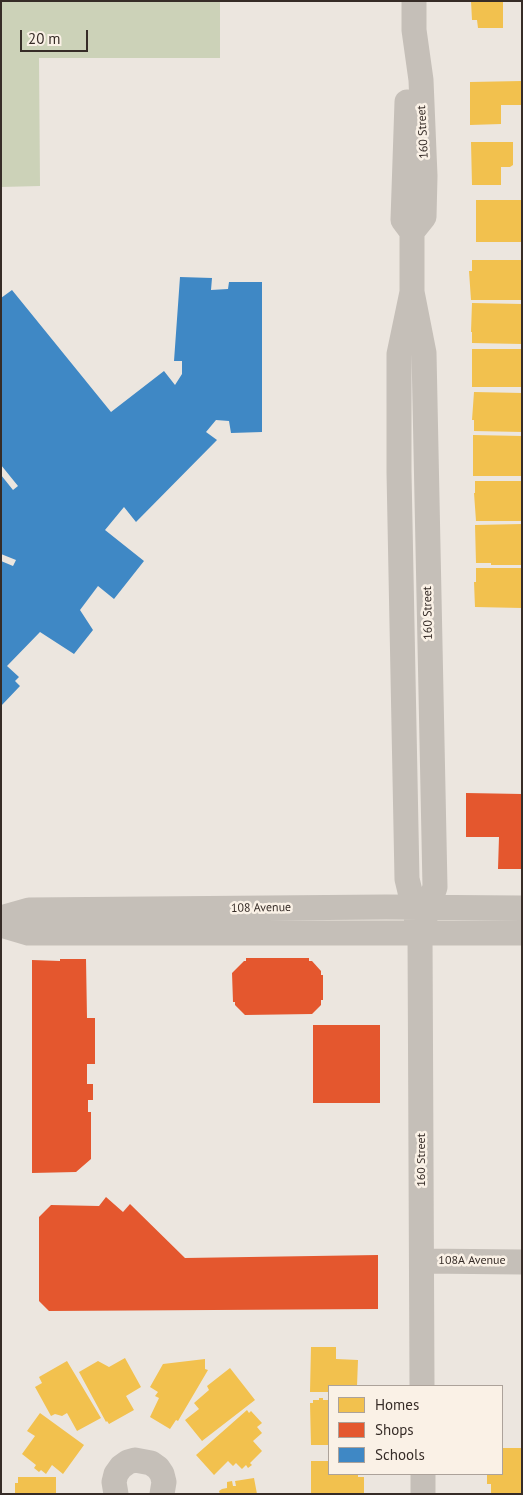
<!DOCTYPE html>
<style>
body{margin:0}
#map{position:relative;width:523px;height:1495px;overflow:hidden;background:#ece6df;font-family:"PT Sans",sans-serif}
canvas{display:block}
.frame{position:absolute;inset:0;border:2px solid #362c27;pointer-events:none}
.legend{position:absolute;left:328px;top:1385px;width:175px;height:90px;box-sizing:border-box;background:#faf1e6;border:1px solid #aca29a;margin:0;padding:6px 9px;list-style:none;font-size:15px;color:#362c27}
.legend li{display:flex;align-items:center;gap:10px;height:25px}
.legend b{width:25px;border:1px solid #aca29a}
.scale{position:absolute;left:20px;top:30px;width:68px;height:22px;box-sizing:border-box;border:2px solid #362c27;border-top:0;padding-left:6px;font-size:15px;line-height:18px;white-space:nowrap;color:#362c27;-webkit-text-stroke:4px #faf1e6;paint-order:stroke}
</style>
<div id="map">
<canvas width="523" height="1495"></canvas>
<div class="frame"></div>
<ul class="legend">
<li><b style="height:14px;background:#f2c14e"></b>Homes</li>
<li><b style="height:14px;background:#e4572e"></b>Shops</li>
<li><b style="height:14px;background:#3f88c5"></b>Schools</li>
</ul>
<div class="scale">20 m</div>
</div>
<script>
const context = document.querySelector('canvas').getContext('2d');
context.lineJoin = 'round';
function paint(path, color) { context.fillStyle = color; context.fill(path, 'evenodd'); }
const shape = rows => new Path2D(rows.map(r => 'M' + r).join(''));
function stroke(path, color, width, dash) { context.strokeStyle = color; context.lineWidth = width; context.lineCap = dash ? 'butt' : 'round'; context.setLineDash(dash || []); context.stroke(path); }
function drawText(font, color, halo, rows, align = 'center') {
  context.font = font + ' "PT Sans",sans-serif'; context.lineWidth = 5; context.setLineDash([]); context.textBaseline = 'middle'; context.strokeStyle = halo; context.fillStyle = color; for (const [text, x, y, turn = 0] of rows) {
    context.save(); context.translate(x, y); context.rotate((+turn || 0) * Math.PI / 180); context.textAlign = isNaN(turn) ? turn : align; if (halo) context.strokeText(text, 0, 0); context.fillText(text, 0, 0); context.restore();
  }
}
const green = shape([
 [1,1,220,1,220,58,39,58,40,186,1,187]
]);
const homes = shape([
 [471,1,503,1,503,28,478,28,477,20,472,20],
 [522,81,522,105,501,105,501,124,470,125,470,82],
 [471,142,513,142,513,165,510,167,501,167,501,185,472,185],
 [476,200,522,200,522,242,476,242],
 [472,260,522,260,522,300,471,300,469,271,472,271],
 [472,303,522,304,522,344,472,343,472,332,471,332],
 [472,349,522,349,522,387,472,387],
 [474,392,522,393,522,432,474,431,474,420,472,420],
 [473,435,522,436,522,476,473,476],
 [475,481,522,481,522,521,476,521,474,493,475,493],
 [522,524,522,565,491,565,491,563,476,563,475,525],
 [476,568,522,568,522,608,475,607,474,582,476,582],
 [311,1347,336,1347,336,1359,358,1360,357,1386,329,1386,329,1392,310,1392],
 [125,1358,141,1387,126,1396,134,1410,109,1424,107,1421,106,1422,79,1372,98,1361,109,1367],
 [205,1359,205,1369,208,1370,178,1421,176,1420,170,1429,150,1417,159,1398,155,1396,158,1392,150,1387,163,1364],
 [67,1361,101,1418,77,1431,67,1413,62,1416,55,1414,51,1416,35,1387,42,1383,39,1377],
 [230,1368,255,1400,202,1441,185,1420,199,1409,194,1403,209,1390,207,1386],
 [319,1398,323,1398,323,1400,329,1400,329,1445,311,1445,310,1403,313,1403,313,1400,319,1400],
 [247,1410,249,1413,251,1411,262,1423,257,1427,262,1433,253,1441,262,1451,250,1463,252,1465,248,1468,246,1465,242,1469,236,1463,233,1466,228,1461,214,1475,196,1455],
 [40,1413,84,1445,63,1474,52,1465,46,1474,41,1470,39,1472,34,1468,36,1465,22,1454,35,1436,27,1431],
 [502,1448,522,1448,522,1494,491,1494,491,1484,487,1484,487,1474,502,1474],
 [311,1461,329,1461,329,1474,358,1474,358,1477,364,1477,364,1494,311,1494],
 [18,1477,56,1477,56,1494,15,1494,15,1483,18,1483],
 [254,1478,257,1494,220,1494,219,1491,222,1489,227,1488,227,1482,232,1481,233,1486,236,1486,235,1481]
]);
const shops = shape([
 [466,793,522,794,522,869,498,869,499,837,466,837],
 [246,958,309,958,309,961,312,961,321,971,321,975,323,975,323,1000,321,1000,321,1005,312,1014,245,1015,235,1005,235,1002,233,1002,232,973,244,961,246,961],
 [60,959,86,959,87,1018,95,1018,95,1064,87,1064,87,1084,93,1084,93,1100,88,1100,88,1112,91,1112,91,1159,76,1172,32,1173,32,960,60,961],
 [313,1025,380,1025,380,1103,313,1103],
 [106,1197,123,1212,130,1204,185,1258,378,1255,378,1309,49,1311,39,1301,39,1217,51,1205,99,1206]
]);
const schools = shape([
 [180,277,212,278,211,290,228,289,229,282,262,282,262,432,231,433,229,421,216,420,206,432,217,440,136,522,124,507,105,530,144,561,114,599,98,586,80,610,93,630,74,654,40,632,7,666,19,677,15,681,20,686,1,706,1,561,13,566,16,560,1,554,1,475,13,490,18,486,1,465,1,298,12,290,111,412,164,371,175,385,182,374,182,361,174,361]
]);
const minor = shape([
 [414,1,414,30,421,80,425,176,424,217,412,232,412,292,424,353,435,887,420,933],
 [407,102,403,220,412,232],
 [412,292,399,354,399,472,407,879,420,933,422,1386],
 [1,918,29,910,386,907,522,908],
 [1,925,28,933,522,933],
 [422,1261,522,1262],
 [423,1474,423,1494],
 [116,1494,114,1482,116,1474,121,1467,128,1462,135,1460,151,1463,158,1468,162,1474,164,1482,162,1494]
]);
const streetNames = [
 ["160 Street",423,132,-93],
 ["160 Street",428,613,-91],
 ["108 Avenue",261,908,-1],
 ["160 Street",422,1160,-90],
 ["108A Avenue",472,1261]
];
paint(green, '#ccd2b8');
paint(homes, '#f2c14e');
paint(shops, '#e4572e');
paint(schools, '#3f88c5');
stroke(minor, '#c5bfb8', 25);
drawText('12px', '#362c27', '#faf1e6', streetNames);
</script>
